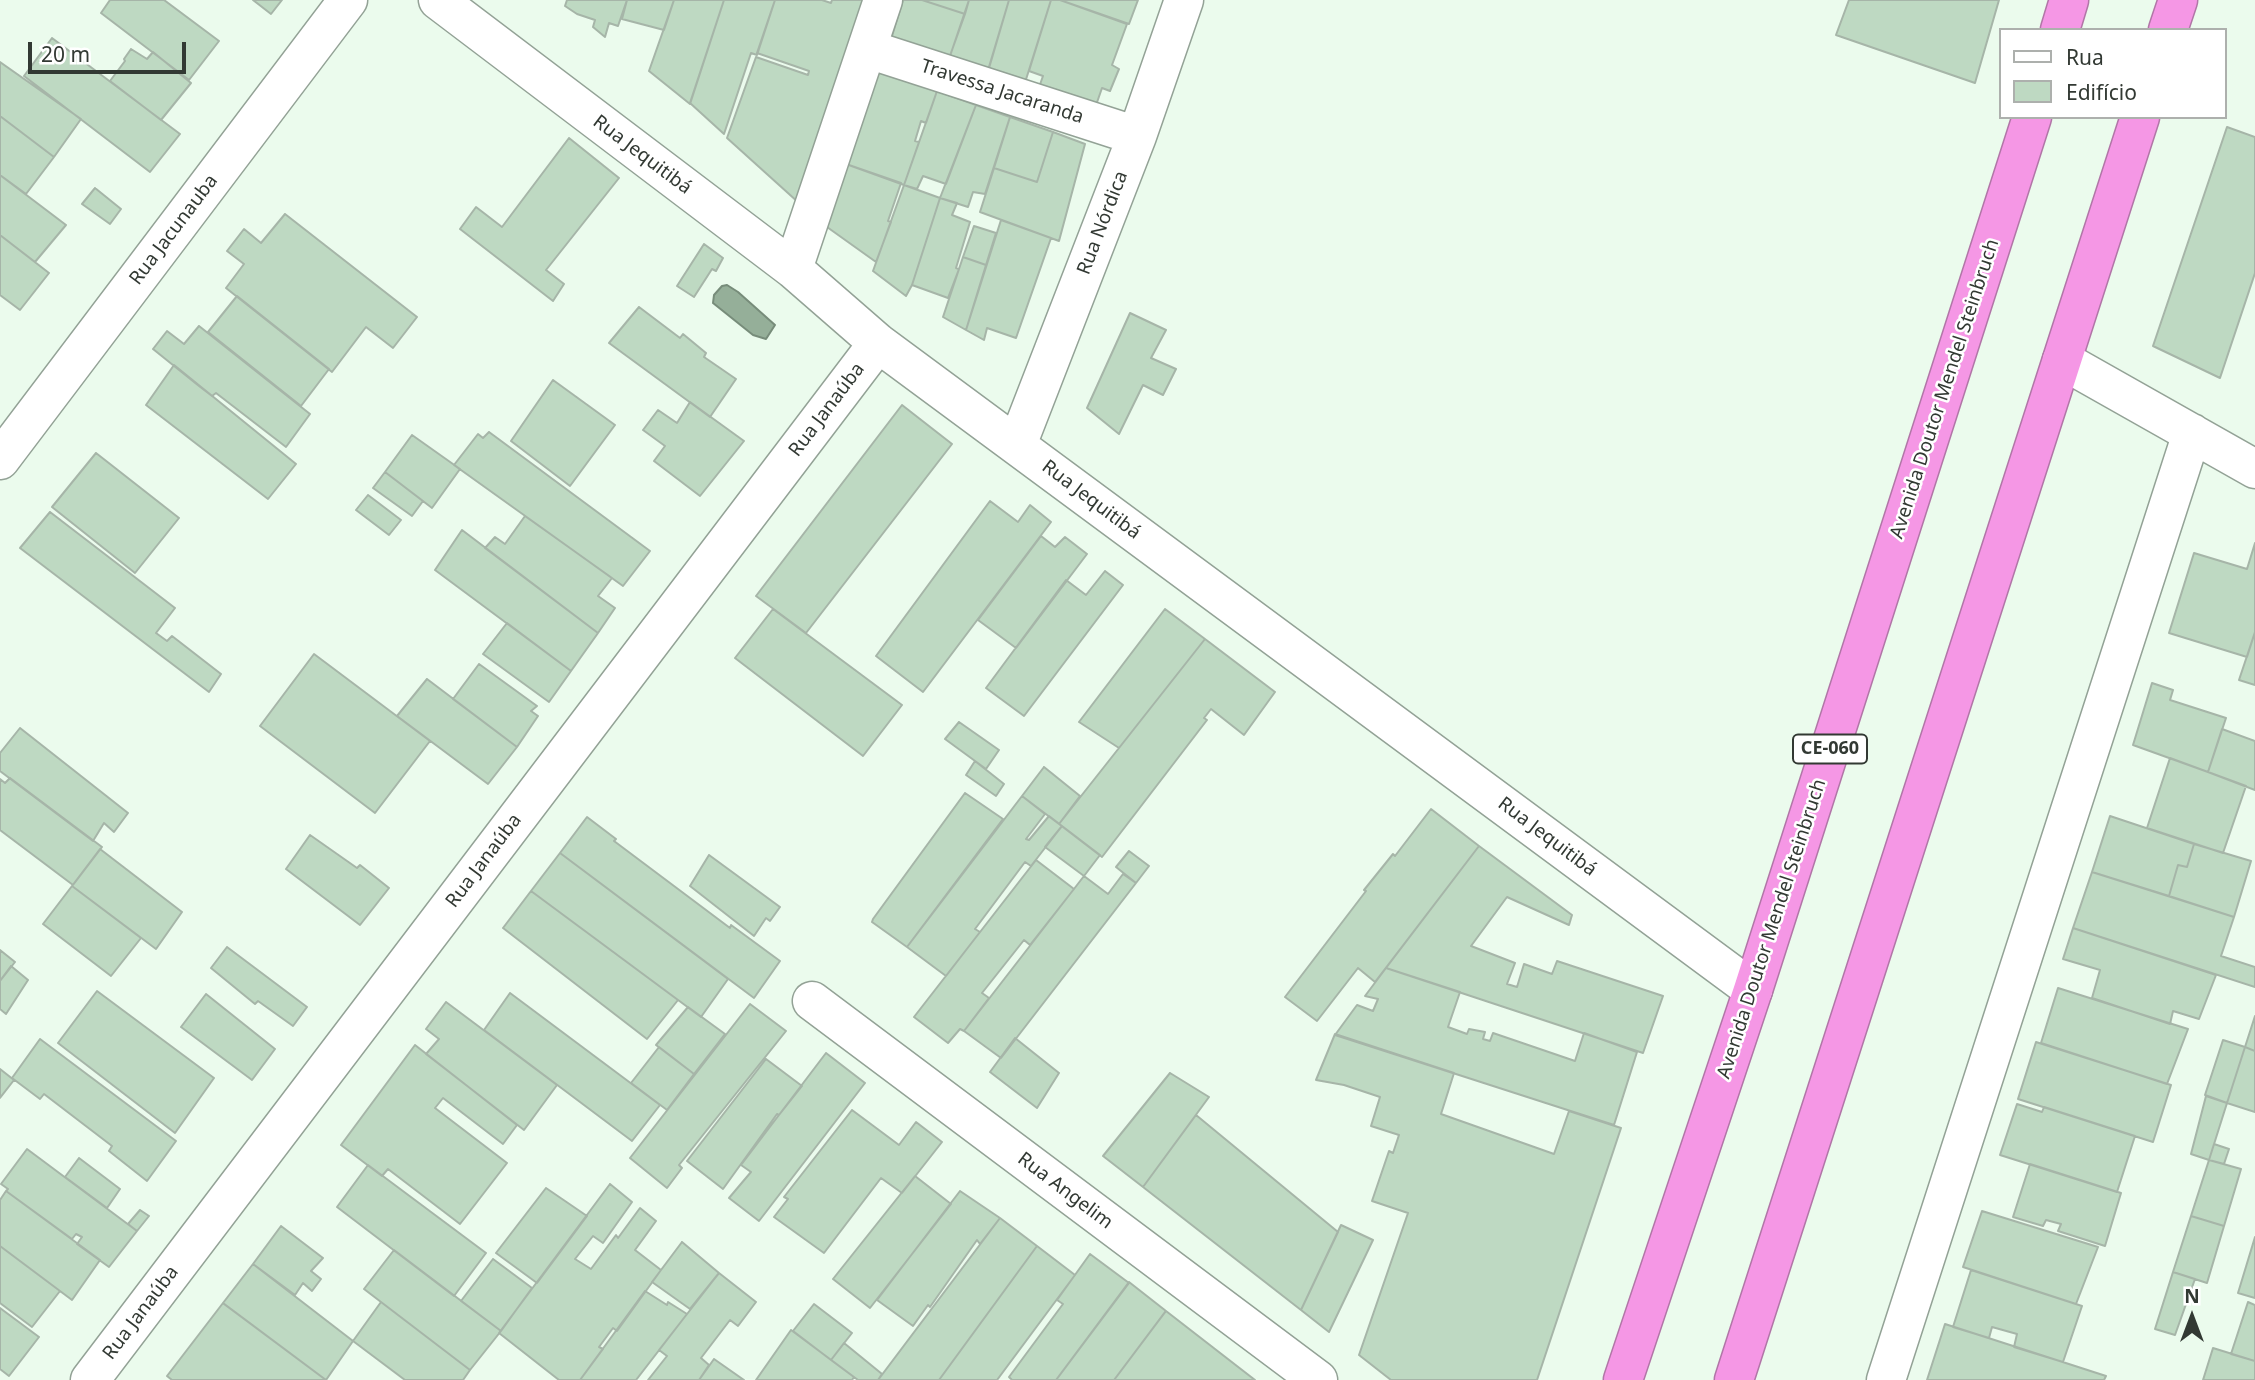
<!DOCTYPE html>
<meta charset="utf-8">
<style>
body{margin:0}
#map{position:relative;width:2255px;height:1380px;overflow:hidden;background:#ebfbed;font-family:"Noto Sans",sans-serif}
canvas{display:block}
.legend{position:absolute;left:1999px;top:28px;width:228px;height:91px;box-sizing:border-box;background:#fff;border:2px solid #adb0ad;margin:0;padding:9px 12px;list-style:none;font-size:21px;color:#323933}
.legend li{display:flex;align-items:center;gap:14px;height:35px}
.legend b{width:35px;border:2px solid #adb0ad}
.north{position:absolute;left:2157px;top:1282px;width:70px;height:70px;-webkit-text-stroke:5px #fff;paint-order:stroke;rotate:0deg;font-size:19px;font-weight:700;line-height:28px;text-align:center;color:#323933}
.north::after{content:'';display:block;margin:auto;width:24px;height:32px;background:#323933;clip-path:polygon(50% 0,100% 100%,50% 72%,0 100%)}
.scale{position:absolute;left:28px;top:42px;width:158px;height:32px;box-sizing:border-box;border:4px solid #323933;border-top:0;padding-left:9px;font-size:21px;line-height:24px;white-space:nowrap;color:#323933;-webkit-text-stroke:5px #fff;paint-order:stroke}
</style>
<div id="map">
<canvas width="2255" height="1380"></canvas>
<ul class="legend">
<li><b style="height:9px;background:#fff"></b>Rua</li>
<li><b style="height:19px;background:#bed9c2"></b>Edifício</li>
</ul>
<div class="north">N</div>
<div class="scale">20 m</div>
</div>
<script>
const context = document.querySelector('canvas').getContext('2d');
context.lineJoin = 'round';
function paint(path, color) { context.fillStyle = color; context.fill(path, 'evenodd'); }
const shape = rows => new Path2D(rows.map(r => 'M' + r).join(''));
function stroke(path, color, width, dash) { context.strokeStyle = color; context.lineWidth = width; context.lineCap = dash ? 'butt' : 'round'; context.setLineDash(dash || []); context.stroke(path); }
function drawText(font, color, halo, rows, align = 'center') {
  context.font = font + ' "Noto Sans",sans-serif'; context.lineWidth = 5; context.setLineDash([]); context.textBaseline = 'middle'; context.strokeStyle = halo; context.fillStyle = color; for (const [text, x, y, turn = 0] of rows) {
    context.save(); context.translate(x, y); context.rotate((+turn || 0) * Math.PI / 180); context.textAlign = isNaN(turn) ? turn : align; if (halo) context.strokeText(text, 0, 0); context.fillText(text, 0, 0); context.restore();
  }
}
const water = shape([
 [727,285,738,292,775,325,766,339,753,335,713,303,714,295,722,286,727,285]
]);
const building = shape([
 [110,0,164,0,219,41,189,80,101,13,110,0],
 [253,0,282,0,271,14,253,0],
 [567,0,627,0,618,26,609,23,605,37,593,27,595,20,577,14,565,6,567,0],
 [627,0,674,0,664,30,622,19,627,0],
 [674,0,724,0,690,104,649,71,674,0],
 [724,0,775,0,757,55,751,53,724,134,690,103,724,0],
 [775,0,822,0,831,3,832,0,869,0,799,203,727,138,756,57,808,75,809,71,757,53,775,0],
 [903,0,922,0,965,14,947,64,889,46,903,0],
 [922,0,969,0,965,14,922,0],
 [969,0,1009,0,987,75,948,62,969,0],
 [1009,0,1051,0,1023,89,986,77,1009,0],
 [1051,0,1060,0,1127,24,1112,65,1119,69,1110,91,1102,88,1094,111,1037,93,1043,76,1029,71,1051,0],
 [1060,0,1138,0,1129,24,1060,0],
 [1849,0,1999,0,1975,83,1836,35,1849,0],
 [52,38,180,134,150,172,24,76,52,38],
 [131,49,147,59,153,52,191,83,161,120,110,81,125,61,124,59,131,49],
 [0,62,81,119,54,157,0,116,0,62],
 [867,67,937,91,926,123,921,121,915,141,919,142,904,185,846,164,867,67],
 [937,91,976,105,946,184,923,176,917,189,904,185,937,91],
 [976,105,1010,117,985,194,973,192,968,207,940,198,976,105],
 [0,116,54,157,26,194,0,175,0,116],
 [1010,117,1053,132,1037,182,994,168,1010,117],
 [2227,127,2255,137,2255,273,2220,378,2153,346,2227,127],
 [1053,132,1085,144,1059,241,980,212,994,168,1037,182,1053,132],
 [569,138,619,178,546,270,564,284,553,301,460,229,476,207,502,227,569,138],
 [846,164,901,183,888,221,891,222,876,262,827,227,846,164],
 [0,175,66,225,35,262,0,235,0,175],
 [904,185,940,198,912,285,906,296,873,271,904,185],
 [95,188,121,209,110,224,82,204,95,188],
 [940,198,957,203,952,215,970,222,956,268,959,269,948,298,912,285,940,198],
 [285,214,417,317,393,348,366,327,332,372,226,288,244,264,227,251,244,229,261,243,285,214],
 [1001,220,1051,238,1016,338,987,328,984,340,966,330,1001,220],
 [974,226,996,233,986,265,963,257,974,226],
 [0,235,49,273,20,310,0,295,0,235],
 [704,244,723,258,716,271,712,269,694,297,677,286,704,244],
 [963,257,986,265,966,330,943,317,963,257],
 [237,296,329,369,301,406,208,332,237,296],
 [639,307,680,338,683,334,706,353,704,357,736,379,710,417,609,343,639,307],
 [1130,313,1166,330,1151,358,1176,369,1163,395,1143,385,1119,434,1087,408,1130,313],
 [199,326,310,414,286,447,216,393,212,396,199,386,153,349,167,331,184,344,199,326],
 [174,365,296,464,268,499,146,405,174,365],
 [553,380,615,425,570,486,511,441,553,380],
 [690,402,744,441,700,496,654,461,665,446,643,430,658,410,677,423,690,402],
 [902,405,952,444,806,633,756,596,902,405],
 [489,432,650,551,623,586,454,465,478,434,483,438,489,432],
 [412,435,460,469,432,508,385,472,412,435],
 [96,453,179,518,135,573,52,507,96,453],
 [385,472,423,501,412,516,373,488,385,472],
 [368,495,401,520,389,535,356,510,368,495],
 [990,501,1018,522,1030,505,1051,522,923,692,876,656,990,501],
 [50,512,175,608,156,633,167,641,172,636,221,674,209,692,20,548,50,512],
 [525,516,612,578,598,596,615,608,598,633,485,548,495,537,505,544,525,516],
 [462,530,598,633,571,671,435,570,462,530],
 [1041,536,1055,547,1065,537,1087,554,1016,648,978,620,1041,536],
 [2255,543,2255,632,2247,657,2169,633,2194,553,2247,569,2255,543],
 [1105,571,1123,585,1024,716,986,688,1066,580,1086,595,1105,571],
 [773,609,902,705,863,756,735,658,773,609],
 [1165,609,1205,639,1119,748,1079,722,1165,609],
 [507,623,571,671,549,702,483,654,507,623],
 [2255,632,2255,685,2239,680,2255,632],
 [1205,639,1275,692,1244,735,1211,709,1204,718,1207,720,1102,857,1059,824,1205,639],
 [314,654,430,741,375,813,260,726,314,654],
 [479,664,537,706,531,711,538,716,517,747,453,699,479,664],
 [427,679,517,747,488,784,397,716,427,679],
 [2152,683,2173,690,2170,700,2226,718,2208,772,2133,745,2152,683],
 [959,722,999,750,986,769,945,739,959,722],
 [20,728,128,813,114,832,104,823,93,841,0,771,0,753,20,728],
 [2222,729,2255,741,2255,790,2208,772,2222,729],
 [2170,758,2246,786,2223,853,2147,828,2170,758],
 [975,761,1004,784,996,796,966,775,975,761],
 [1044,767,1080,796,1059,824,1022,796,1044,767],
 [10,778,102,847,73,885,0,830,0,779,5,783,10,778],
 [965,793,1003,819,907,947,872,922,873,919,965,793],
 [1022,796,1045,814,1026,839,1029,840,1049,816,1062,826,1031,866,1025,862,975,929,980,932,946,976,907,947,1022,796],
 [1431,809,1479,846,1375,982,1358,968,1317,1021,1285,997,1366,891,1364,890,1393,854,1395,856,1431,809],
 [2110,816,2194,844,2187,867,2178,865,2169,896,2092,872,2110,816],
 [587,817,616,839,614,841,730,928,731,925,780,961,754,998,560,853,587,817],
 [1062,826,1100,855,1084,876,1045,847,1062,826],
 [310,835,357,868,360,865,389,888,360,925,286,869,310,835],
 [2194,844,2251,861,2234,917,2169,896,2178,865,2187,867,2194,844],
 [1479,846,1572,915,1569,925,1507,897,1471,946,1515,963,1507,984,1517,987,1524,964,1552,974,1557,961,1663,996,1643,1053,1386,968,1479,846],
 [100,849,182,912,156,949,72,886,100,849],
 [1129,851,1149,866,1136,883,1116,867,1129,851],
 [560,853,728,979,701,1017,531,891,560,853],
 [709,855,780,907,770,921,766,918,754,936,690,886,709,855],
 [1036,860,1074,889,1030,945,1024,940,982,993,989,998,964,1031,960,1029,948,1043,914,1017,1036,860],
 [2092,872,2234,917,2221,956,2255,967,2255,987,2073,928,2092,872],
 [1123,874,1136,883,1001,1058,964,1031,1084,876,1108,894,1123,874],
 [72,886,141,938,111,976,43,924,72,886],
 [531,891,678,1000,647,1039,503,928,531,891],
 [2073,928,2216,975,2199,1019,2173,1011,2170,1024,2092,998,2100,970,2063,959,2073,928],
 [227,947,307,1007,293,1026,258,1001,255,1004,211,968,227,947],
 [0,950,15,962,0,981,0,950],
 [11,966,28,980,6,1014,0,1009,0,981,11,966],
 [1386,968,1460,992,1448,1027,1467,1034,1469,1029,1485,1032,1483,1039,1490,1041,1493,1033,1575,1061,1584,1033,1637,1052,1614,1125,1335,1035,1357,1005,1373,1011,1378,999,1365,996,1386,968],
 [2058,988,2188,1029,2167,1084,2041,1043,2058,988],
 [97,991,214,1078,175,1133,58,1043,97,991],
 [510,993,660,1105,632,1141,484,1030,510,993],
 [206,994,275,1049,252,1080,181,1027,206,994],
 [446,1002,557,1085,524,1130,426,1054,439,1039,426,1029,446,1002],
 [750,1004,786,1031,679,1165,682,1168,667,1188,630,1158,750,1004],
 [688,1007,725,1034,694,1074,656,1045,688,1007],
 [2255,1016,2255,1051,2245,1047,2255,1016],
 [1335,1034,1454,1073,1441,1114,1554,1154,1569,1111,1621,1128,1537,1380,1391,1380,1359,1355,1408,1213,1372,1201,1389,1151,1393,1153,1399,1135,1371,1126,1380,1097,1344,1085,1316,1080,1335,1034],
 [1015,1038,1059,1073,1037,1108,990,1072,1015,1038],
 [40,1039,176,1141,147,1181,109,1151,112,1146,44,1094,40,1099,12,1078,40,1039],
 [2223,1040,2245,1047,2227,1103,2205,1095,2223,1040],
 [2036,1042,2171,1085,2153,1142,2018,1099,2036,1042],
 [415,1045,517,1125,503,1144,443,1098,435,1108,507,1163,460,1224,388,1169,382,1176,341,1145,415,1045],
 [659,1047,694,1074,667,1110,631,1083,659,1047],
 [2245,1047,2255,1051,2255,1112,2227,1103,2245,1047],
 [826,1053,865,1083,759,1221,729,1198,751,1172,741,1165,826,1053],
 [766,1059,802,1086,779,1115,777,1114,723,1189,687,1161,766,1059],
 [0,1069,14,1080,0,1098,0,1069],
 [1170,1073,1209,1097,1143,1187,1103,1156,1170,1073],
 [2206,1096,2227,1103,2209,1160,2191,1154,2206,1096],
 [2017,1104,2042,1112,2044,1107,2135,1136,2117,1192,2000,1155,2017,1104],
 [852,1110,899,1145,916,1122,942,1142,902,1193,881,1178,824,1253,774,1217,788,1199,784,1197,852,1110],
 [1196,1115,1338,1232,1301,1310,1143,1187,1196,1115],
 [2214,1144,2229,1149,2224,1164,2209,1160,2214,1144],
 [27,1149,137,1231,109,1267,77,1244,82,1237,76,1234,72,1239,6,1191,8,1189,1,1184,27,1149],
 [79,1158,120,1189,107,1208,65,1177,79,1158],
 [2209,1160,2241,1169,2224,1226,2191,1216,2209,1160],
 [2030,1164,2121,1193,2105,1246,2058,1231,2061,1224,2046,1220,2043,1226,2013,1217,2030,1164],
 [368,1165,486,1253,454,1296,337,1207,368,1165],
 [915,1176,951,1204,870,1308,833,1279,915,1176],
 [610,1184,632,1202,603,1243,593,1236,575,1259,591,1269,616,1235,618,1238,640,1208,656,1221,635,1250,661,1270,617,1331,613,1328,599,1347,603,1349,580,1380,559,1380,499,1333,610,1184],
 [546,1188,587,1216,537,1283,496,1253,546,1188],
 [6,1191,100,1260,72,1300,0,1246,0,1200,6,1191],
 [960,1191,1000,1218,980,1244,977,1240,930,1307,928,1305,913,1326,877,1300,960,1191],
 [140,1210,149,1216,137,1231,128,1224,140,1210],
 [1982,1211,2098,1247,2076,1304,1963,1267,1982,1211],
 [2191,1216,2224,1226,2207,1283,2173,1272,2191,1216],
 [1000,1218,1037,1246,939,1380,878,1380,1000,1218],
 [1341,1225,1373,1240,1329,1332,1301,1310,1341,1225],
 [281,1226,323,1258,311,1271,321,1279,312,1291,303,1283,295,1295,253,1264,281,1226],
 [2255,1237,2255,1298,2238,1293,2255,1237],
 [682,1242,719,1273,690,1309,652,1282,682,1242],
 [0,1246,60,1291,32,1327,0,1303,0,1246],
 [1037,1246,1075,1275,997,1380,939,1380,1037,1246],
 [394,1250,501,1331,470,1370,364,1289,394,1250],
 [1090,1254,1129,1283,1056,1380,1012,1380,1009,1377,1063,1304,1057,1300,1090,1254],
 [493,1259,532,1288,501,1331,461,1301,493,1259],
 [253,1264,353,1341,326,1380,223,1303,253,1264],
 [1971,1270,2082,1306,2063,1362,2014,1347,2017,1334,1992,1327,1989,1338,1953,1327,1971,1270],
 [2173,1272,2195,1279,2175,1335,2155,1329,2173,1272],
 [719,1273,756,1302,738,1326,730,1320,701,1358,709,1365,699,1380,648,1380,667,1356,659,1350,719,1273],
 [1129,1282,1166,1311,1114,1380,1056,1380,1129,1282],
 [645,1291,667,1305,668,1302,687,1314,636,1380,580,1380,645,1291],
 [381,1302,470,1370,463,1380,405,1380,353,1341,381,1302],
 [2248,1302,2255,1305,2255,1361,2231,1354,2248,1302],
 [223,1303,224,1304,326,1380,172,1380,167,1376,223,1303],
 [814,1304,852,1333,831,1360,793,1331,814,1304],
 [0,1308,39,1337,9,1376,0,1369,0,1308],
 [1165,1312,1166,1311,1255,1380,1114,1380,1165,1312],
 [1945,1324,2106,1376,2104,1380,1927,1380,1945,1324],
 [791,1330,854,1377,852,1380,756,1380,791,1330],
 [844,1343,882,1374,878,1380,858,1380,831,1360,844,1343],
 [2213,1348,2255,1361,2255,1380,2203,1380,2213,1348],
 [714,1359,744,1380,699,1380,714,1359]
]);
const minor = shape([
 [438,0,793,269,878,343,1753,990],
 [868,49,1137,136],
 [793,269,883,0],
 [2062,360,2255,469],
 [1017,445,1137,136,1184,0],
 [0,460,348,0],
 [812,1001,1318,1380],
 [90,1380,878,343],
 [1886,1380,2192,433]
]);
const highway = shape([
 [2060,30,2069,0],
 [2168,30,2178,0],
 [1623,1380,1753,990,2032,117],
 [1734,1380,2140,117]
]);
const shields = [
 [1830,749,74]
];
const shieldNames = [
 ["CE-060",1830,749]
];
const streetNames = [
 ["Travessa Jacaranda",1002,92,18],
 ["Rua Jequitibá",642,155,37],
 ["Rua Nórdica",1103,223,-69],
 ["Rua Jacunauba",174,230,-53],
 ["Avenida Doutor Mendel Steinbruch",1945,389,-72],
 ["Rua Janaúba",827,410,-53],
 ["Rua Jequitibá",1091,500,37],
 ["Rua Jequitibá",1547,837,37],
 ["Rua Janaúba",484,861,-53],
 ["Avenida Doutor Mendel Steinbruch",1772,929,-72],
 ["Rua Angelim",1065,1191,37],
 ["Rua Janaúba",141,1313,-53]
];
paint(water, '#95af99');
stroke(water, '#778c7a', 2);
paint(building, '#bed9c2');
stroke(building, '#a6b5a8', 2);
stroke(minor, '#93a296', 41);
stroke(highway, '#b176a7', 41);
stroke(minor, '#fff', 38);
stroke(highway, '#f597e5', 38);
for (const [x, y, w] of shields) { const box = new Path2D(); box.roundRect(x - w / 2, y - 14.5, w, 29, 5); context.fillStyle = '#fff'; context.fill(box); stroke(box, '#323933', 2); }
drawText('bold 18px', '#323933', null, shieldNames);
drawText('19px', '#323933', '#fff', streetNames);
</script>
